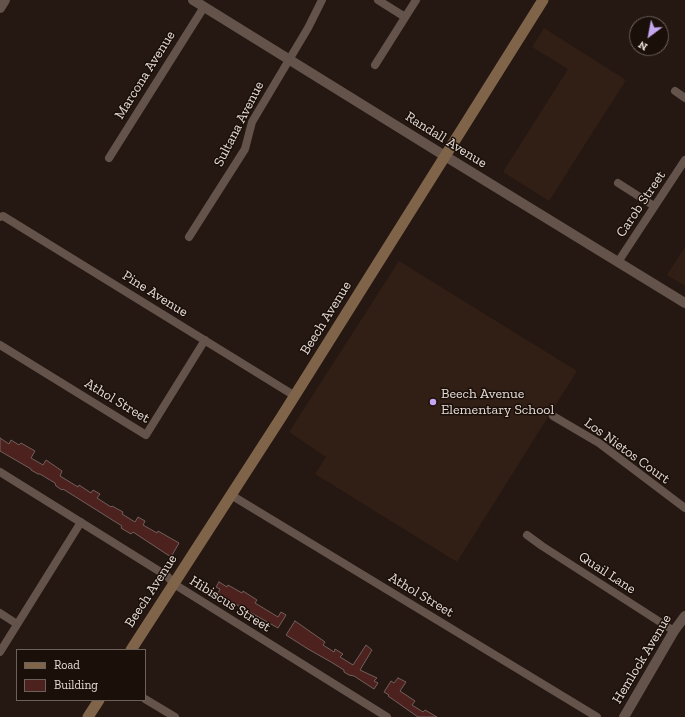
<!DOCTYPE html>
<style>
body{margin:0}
#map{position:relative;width:685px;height:717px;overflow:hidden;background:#251812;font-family:"Zilla Slab",serif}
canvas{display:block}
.legend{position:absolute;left:16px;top:649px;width:130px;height:52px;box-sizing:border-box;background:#1b0f09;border:1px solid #6c615b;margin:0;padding:5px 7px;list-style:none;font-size:12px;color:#e5dbd6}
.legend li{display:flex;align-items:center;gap:8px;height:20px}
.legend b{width:20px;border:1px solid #6c615b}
.north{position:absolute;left:629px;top:16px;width:40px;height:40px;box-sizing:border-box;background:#1b0f09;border:1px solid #6c615b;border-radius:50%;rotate:212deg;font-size:11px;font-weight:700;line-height:16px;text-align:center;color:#e5dbd6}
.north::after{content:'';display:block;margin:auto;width:14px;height:18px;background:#c5a7f1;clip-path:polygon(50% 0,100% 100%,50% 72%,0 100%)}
</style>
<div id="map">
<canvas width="685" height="717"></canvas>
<ul class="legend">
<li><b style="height:5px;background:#80644a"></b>Road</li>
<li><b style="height:11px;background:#4d221e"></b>Building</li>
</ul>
<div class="north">N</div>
</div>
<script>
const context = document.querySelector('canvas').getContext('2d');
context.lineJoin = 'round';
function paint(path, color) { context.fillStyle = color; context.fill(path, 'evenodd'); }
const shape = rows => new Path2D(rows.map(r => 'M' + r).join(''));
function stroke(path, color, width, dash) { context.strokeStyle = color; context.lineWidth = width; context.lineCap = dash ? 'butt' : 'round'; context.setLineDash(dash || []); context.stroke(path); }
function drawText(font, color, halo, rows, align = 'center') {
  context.font = font + ' "Zilla Slab",serif'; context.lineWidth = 3; context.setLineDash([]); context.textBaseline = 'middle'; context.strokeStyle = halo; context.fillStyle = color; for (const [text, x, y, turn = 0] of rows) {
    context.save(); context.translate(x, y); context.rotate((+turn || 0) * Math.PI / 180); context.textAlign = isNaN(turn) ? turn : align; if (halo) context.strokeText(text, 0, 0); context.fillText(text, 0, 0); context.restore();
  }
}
const built = shape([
 [544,28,626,80,549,201,503,172,568,69,532,47],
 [685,247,685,286,667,275],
 [399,261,577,371,457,562,315,474,326,457,289,432]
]);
const building = shape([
 [0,438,9,444,11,440,19,445,21,443,35,451,31,458,43,465,46,460,62,471,60,476,78,487,79,485,91,493,93,490,100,494,97,498,111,507,112,506,123,512,122,514,135,522,138,517,145,521,143,525,157,533,158,531,179,543,171,557,133,532,131,534,121,528,122,526,63,489,62,490,56,486,55,483,40,474,38,474,31,470,31,469,0,451,0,438],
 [219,582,227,587,228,585,242,593,243,591,257,600,255,603,278,617,281,612,286,615,278,628,221,596,218,593,220,589,216,587,219,582],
 [295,621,325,642,323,645,334,652,335,649,343,654,340,657,353,665,366,645,372,650,360,670,377,678,374,681,378,683,374,689,354,676,349,675,344,672,344,670,331,662,308,649,286,635,295,621],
 [398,678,406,682,400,691,415,701,412,705,423,712,425,710,437,717,418,717,388,696,389,695,384,692,391,681,394,683,398,678]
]);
const minor = shape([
 [378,0,405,17],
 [375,65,416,0],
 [675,91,685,98],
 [109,158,204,7],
 [618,183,654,206],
 [0,217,3,216,295,396],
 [189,237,245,149,252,122,308,28,322,0],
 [618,262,685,160],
 [0,345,146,435,205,340],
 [553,416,599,443,685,508],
 [0,472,167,576,174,584,387,717],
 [231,495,597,717],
 [527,535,542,546,674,631],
 [0,613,17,624],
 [0,652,81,522],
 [145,699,175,717]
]);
const tertiary = shape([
 [193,0,445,156,685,303],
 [0,8,5,0],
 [624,717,674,631,685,616]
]);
const secondary = shape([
 [131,650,282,416,543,0],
 [88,717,99,700]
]);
const markers = [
 [433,402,4,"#c5a7f1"]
];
const streetNames = [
 ["Marcona Avenue",145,75,-58],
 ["Sultana Avenue",239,124,-63],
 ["Randall Avenue",446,140,32],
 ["Carob Street",641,204,-56],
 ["Pine Avenue",155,294,32],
 ["Beech Avenue",326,318,-58],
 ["Athol Street",117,401,31],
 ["Los Nietos Court",627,451,36],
 ["Quail Lane",607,573,33],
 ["Beech Avenue",151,591,-57],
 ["Athol Street",421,595,31],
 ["Hibiscus Street",230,604,32],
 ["Hemlock Avenue",642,659,-59]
];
const poiNames = [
 ["Beech Avenue",441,394],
 ["Elementary School",441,410]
];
paint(built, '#311e14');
paint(building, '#4d221e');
stroke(building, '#715f5c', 1);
stroke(minor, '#63534b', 8);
stroke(tertiary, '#63534b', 10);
stroke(secondary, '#80644a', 11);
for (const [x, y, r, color] of markers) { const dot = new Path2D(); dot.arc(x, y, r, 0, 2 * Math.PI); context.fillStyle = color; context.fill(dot); stroke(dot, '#1b0f09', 1.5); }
drawText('14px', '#e5dbd6', '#1b0f09', streetNames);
drawText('14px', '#e5dbd6', '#1b0f09', poiNames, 'left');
</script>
